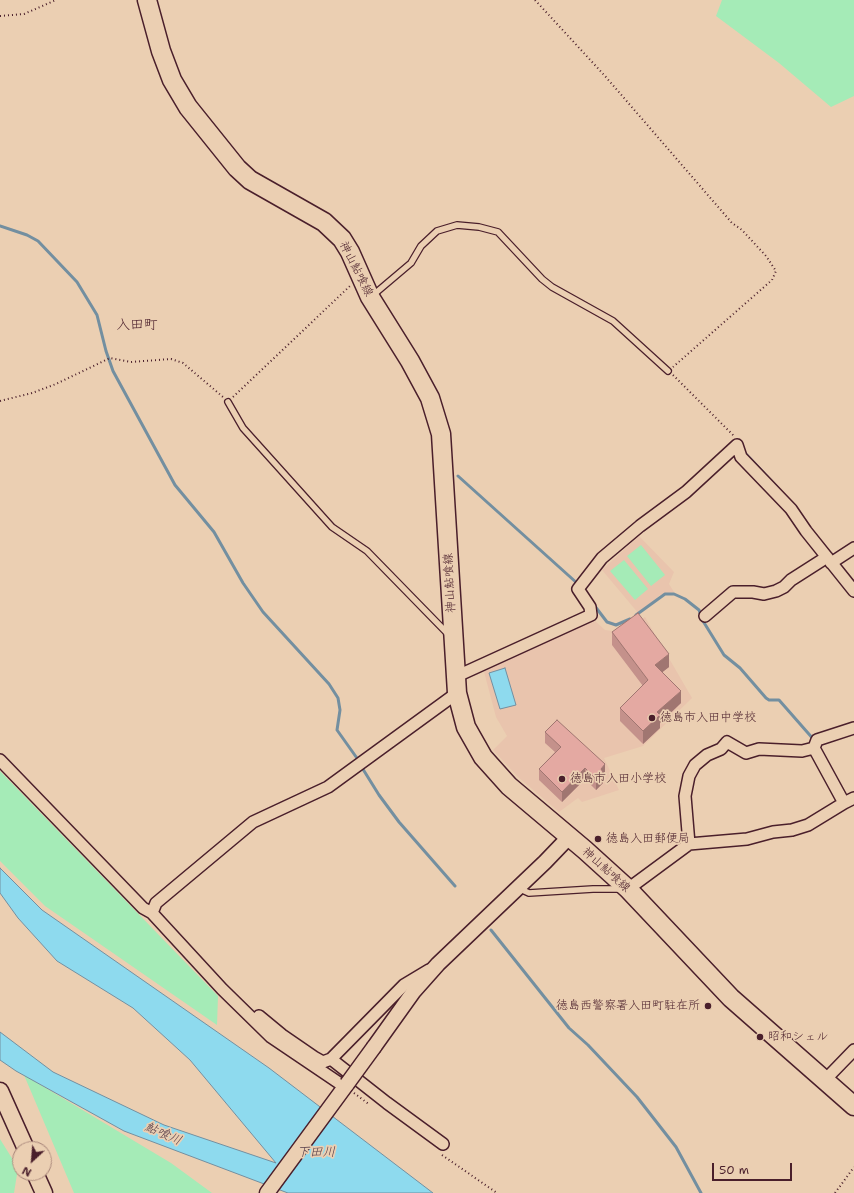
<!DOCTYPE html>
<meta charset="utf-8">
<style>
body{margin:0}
#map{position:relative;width:854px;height:1193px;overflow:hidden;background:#ebcfb2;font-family:"Shantell Sans",sans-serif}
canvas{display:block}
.north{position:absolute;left:12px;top:1141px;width:40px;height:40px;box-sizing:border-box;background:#ebcfb2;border:1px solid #ab897c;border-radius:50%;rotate:206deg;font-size:11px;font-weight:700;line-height:16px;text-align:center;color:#4a1f2b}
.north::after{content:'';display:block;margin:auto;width:14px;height:18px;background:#4a1f2b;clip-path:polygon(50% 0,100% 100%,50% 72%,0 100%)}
.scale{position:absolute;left:712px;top:1163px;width:80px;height:18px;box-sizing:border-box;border:2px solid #4a1f2b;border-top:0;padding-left:5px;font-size:12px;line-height:14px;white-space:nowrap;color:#4a1f2b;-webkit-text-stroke:3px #ebcfb2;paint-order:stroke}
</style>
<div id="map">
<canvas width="854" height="1193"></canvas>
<div class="north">N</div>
<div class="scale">50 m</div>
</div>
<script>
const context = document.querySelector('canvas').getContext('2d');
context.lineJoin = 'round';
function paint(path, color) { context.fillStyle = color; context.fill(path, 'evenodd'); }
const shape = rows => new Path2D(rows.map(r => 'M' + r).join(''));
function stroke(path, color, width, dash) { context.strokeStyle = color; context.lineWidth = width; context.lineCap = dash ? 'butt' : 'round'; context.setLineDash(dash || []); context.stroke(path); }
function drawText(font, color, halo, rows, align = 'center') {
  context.font = font + ' "Shantell Sans","Klee One",sans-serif'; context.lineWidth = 3.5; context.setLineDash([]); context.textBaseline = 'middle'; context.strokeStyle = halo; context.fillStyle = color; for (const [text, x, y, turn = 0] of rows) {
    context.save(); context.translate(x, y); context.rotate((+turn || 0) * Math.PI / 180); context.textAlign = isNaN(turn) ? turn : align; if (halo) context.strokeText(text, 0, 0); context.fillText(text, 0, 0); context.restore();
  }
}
const built = shape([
 [639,536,674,572,669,584,674,592,660,595,639,614,602,570],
 [645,617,692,698,643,746,604,758,619,790,582,802,578,798,559,812,518,777,493,750,507,736,496,717,483,668,582,622,595,621,605,630,619,632]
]);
const green = shape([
 [722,0,854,0,854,96,831,107,779,63,716,16],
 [641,545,665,575,651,586,627,556],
 [624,560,648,589,635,600,610,571],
 [0,771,218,996,217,1025,45,906,0,861],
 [24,1075,171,1163,212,1193,74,1193],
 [0,1139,18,1168,14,1193,0,1193]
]);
const water = shape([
 [505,668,516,705,500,709,489,673,505,668],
 [0,868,42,910,269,1068,433,1193,288,1193,124,1131,16,1071,0,1060,0,1032,53,1072,164,1125,276,1163,190,1060,133,1008,57,961,18,918,0,893,0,868]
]);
const stream = shape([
 [0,226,27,235,38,241,77,282,97,315,106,351,113,371,175,485,214,532,243,583,263,612,329,684,338,698,340,710,337,730,359,761],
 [744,452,778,488],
 [458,476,578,584],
 [594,605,607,622,616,625,630,619],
 [636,615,665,594,674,594,685,599,699,610,703,621,724,655,740,668,766,698,769,700,779,700,815,741],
 [361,766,379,795,399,822,455,886],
 [491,930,569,1028,588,1045,637,1097,676,1147,701,1193]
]);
const path = shape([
 [535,0,605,76,732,223,742,230,766,256,776,271,772,280,673,367],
 [0,16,24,14,56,0],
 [673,375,734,436],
 [233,397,351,285],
 [0,401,32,393,56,384,110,358,131,362,171,359,183,363,223,397],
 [354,1093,370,1105],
 [442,1155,497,1193],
 [835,1193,854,1167]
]);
const service = shape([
 [372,296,411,263,421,246,437,231,457,225,479,227,498,232,542,279,552,287,613,321,668,371],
 [228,402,243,428,332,527,367,551,448,634],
 [518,888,529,893,593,889,622,889]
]);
const minor = shape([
 [831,563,854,548],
 [705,616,733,592,753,592,764,594,776,591,784,587,791,580,827,557],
 [455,677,591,615,590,607,578,589,602,558,640,526,686,492,737,445,741,457,791,509,806,531,854,591],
 [0,760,143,908,152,913,222,989,271,1037,345,1087],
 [844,803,814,748,817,740,854,728],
 [689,844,685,796,689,776,695,765,707,755,721,749,727,742,746,753,759,749,802,751,814,748],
 [628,889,689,844,747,839,773,832,792,830,808,825,844,803,854,798],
 [152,913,156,903,253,822,328,787,457,693],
 [259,1016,282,1035,314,1057,323,1062,331,1059,387,1103,443,1144],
 [331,1059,404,985,429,970],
 [824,1081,854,1050]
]);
const tertiary = shape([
 [374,1047,414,991,438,964,545,862,569,837],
 [267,1193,347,1084]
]);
const secondary = shape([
 [0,1091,26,1149],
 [35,1173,44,1193]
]);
const primary = shape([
 [147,0,161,51,172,80,188,107,237,168,250,180,324,222,342,239,350,252,370,297,410,361,430,398,441,434,457,693,466,727,483,757,509,786,585,850,628,889,731,998,854,1106]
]);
const tertiaryBridge = shape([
 [347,1084,374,1047]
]);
const wall = shape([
 [612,632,669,667,662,672,681,703,660,723,660,728,643,744,620,721,620,708,643,686,612,645],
 [545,732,605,775,603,777,603,783,596,790,585,779,562,802,539,780,539,769,555,752,545,743]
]);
const shadedWall = shape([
 [669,654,669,667,655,678,655,665],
 [681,691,681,703,660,723,660,728,643,744,643,731,657,712],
 [605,764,605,775,603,777,603,783,596,790,596,779,601,769],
 [585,768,585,779,562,802,562,792]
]);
const building = shape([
 [638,613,669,654,655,665,681,691,657,712,660,715,643,731,620,708,648,680,612,632,638,613],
 [557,720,605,764,601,769,603,772,596,779,585,768,562,792,539,769,561,747,545,732,557,720]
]);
const markers = [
 [652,718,4,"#4a1f2b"],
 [562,779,4,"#4a1f2b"],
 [598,839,4,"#4a1f2b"],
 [708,1006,4,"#4a1f2b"],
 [760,1037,4,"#4a1f2b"]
];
const streetNames = [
 ["神山鮎喰線",356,269,63],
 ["神山鮎喰線",450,583,-93],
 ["神山鮎喰線",606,870,42]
];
const poiNames = [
 ["徳島市入田中学校",660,718],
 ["徳島市入田小学校",570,779],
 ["徳島入田郵便局",606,839],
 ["徳島西警察署入田町駐在所",700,1006,"right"],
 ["昭和シェル",768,1037]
];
const waterNames = [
 ["鮎喰川",163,1134,24],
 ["下田川",316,1153]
];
const quarterNames = [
 ["入田町",137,325]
];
paint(built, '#e9c4ad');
paint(green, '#a5ebb7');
paint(water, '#8edaee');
stroke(water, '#738fa0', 1);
stroke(stream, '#738fa0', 3);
stroke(service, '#4a1f2b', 8);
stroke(minor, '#4a1f2b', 14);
stroke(tertiary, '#4a1f2b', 17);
stroke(secondary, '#4a1f2b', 19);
stroke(primary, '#4a1f2b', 21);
stroke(path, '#4a1f2b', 2, [1, 3]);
stroke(service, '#ebcfb2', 5.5);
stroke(minor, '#ebcfb2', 11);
stroke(tertiary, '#ebcfb2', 14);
stroke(secondary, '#ebcfb2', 16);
stroke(primary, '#ebcfb2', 18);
stroke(tertiaryBridge, '#4a1f2b', 17, []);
stroke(tertiaryBridge, '#ebcfb2', 14);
paint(wall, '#c4918b');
paint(shadedWall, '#a07671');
paint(building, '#e4a9a2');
stroke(building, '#a07671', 1);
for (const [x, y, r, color] of markers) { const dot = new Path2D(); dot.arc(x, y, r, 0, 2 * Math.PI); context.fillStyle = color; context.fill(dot); stroke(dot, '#ebcfb2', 1.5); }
drawText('12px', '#4a1f2b', '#ebcfb2', streetNames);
drawText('12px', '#4a1f2b', '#ebcfb2', poiNames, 'left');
drawText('italic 13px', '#543b48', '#ebcfb2', waterNames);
drawText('14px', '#4a1f2b', '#ebcfb2', quarterNames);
</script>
